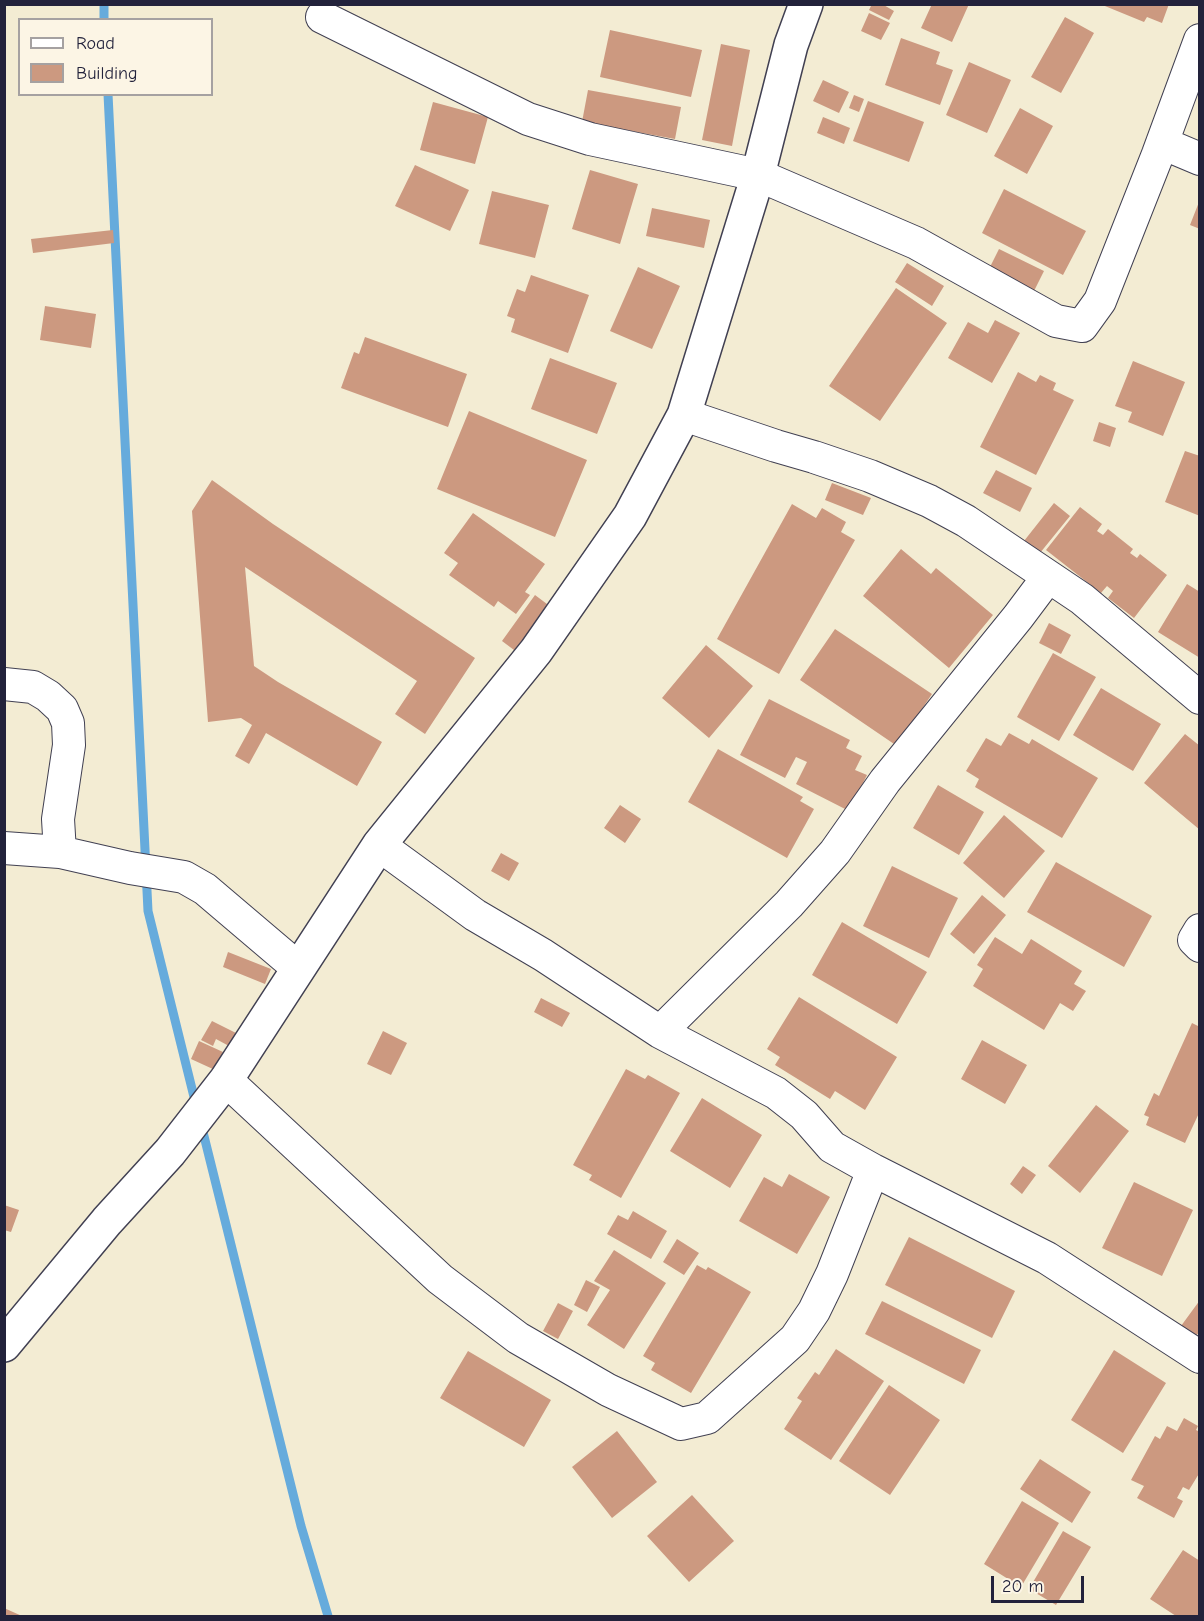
<!DOCTYPE html>
<style>
body{margin:0}
#map{position:relative;width:1204px;height:1621px;overflow:hidden;background:#f3ecd3;font-family:"Comic Neue",sans-serif}
canvas{display:block}
.frame{position:absolute;inset:0;border:6px solid #22223b;pointer-events:none}
.legend{position:absolute;left:18px;top:18px;width:195px;height:78px;box-sizing:border-box;background:#fcf5e5;border:2px solid #a5a1a1;margin:0;padding:8px 10px;list-style:none;font-size:18px;color:#22223b}
.legend li{display:flex;align-items:center;gap:12px;height:30px}
.legend b{width:30px;border:2px solid #a5a1a1}
.scale{position:absolute;left:991px;top:1576px;width:93px;height:27px;box-sizing:border-box;border:3px solid #22223b;border-top:0;padding-left:8px;font-size:18px;line-height:21px;white-space:nowrap;color:#22223b;-webkit-text-stroke:4px #fcf5e5;paint-order:stroke}
</style>
<div id="map">
<canvas width="1204" height="1621"></canvas>
<div class="frame"></div>
<ul class="legend">
<li><b style="height:8px;background:#fff"></b>Road</li>
<li><b style="height:16px;background:#cc9980"></b>Building</li>
</ul>
<div class="scale">20 m</div>
</div>
<script>
const context = document.querySelector('canvas').getContext('2d');
context.lineJoin = 'round';
const shape = rows => new Path2D(rows.map(r => 'M' + r).join(''));
function stroke(path, color, width, dash) { context.strokeStyle = color; context.lineWidth = width; context.lineCap = dash ? 'butt' : 'round'; context.setLineDash(dash || []); context.stroke(path); }
function paint(path, color) { context.fillStyle = color; context.fill(path, 'evenodd'); }
const stream = shape([
 [104,4,104,20],
 [108,94,148,911,196,1105],
 [201,1124,301,1526,328,1616]
]);
const building = shape([
 [872,4,882,4,894,11,889,20,869,10],
 [932,4,969,4,952,42,921,28],
 [1100,4,1169,4,1162,23,1147,17,1144,22],
 [869,13,890,23,881,40,861,31],
 [1065,17,1094,33,1061,93,1031,77],
 [610,30,702,50,691,97,600,77],
 [901,38,940,52,936,64,953,70,940,105,885,85],
 [721,44,750,50,732,146,702,140],
 [969,62,1011,80,987,133,946,115],
 [823,80,849,92,839,113,813,101],
 [588,90,681,107,675,139,582,122],
 [854,95,864,99,859,112,849,108],
 [868,101,924,122,909,162,853,141],
 [433,102,488,117,475,164,420,150],
 [1020,108,1053,126,1027,174,994,156],
 [823,117,850,128,844,144,817,133],
 [415,165,469,190,450,231,395,206],
 [590,170,638,184,620,244,572,229],
 [1004,189,1086,231,1063,275,982,233],
 [492,191,549,205,535,258,479,244],
 [1199,202,1200,202,1200,229,1190,225],
 [652,208,710,220,704,248,646,236],
 [113,230,114,243,33,253,31,239],
 [999,249,1044,271,1034,291,989,269],
 [907,263,944,286,932,306,895,282],
 [638,267,680,286,652,349,610,331],
 [531,275,589,295,568,353,511,332,515,319,507,316,517,289,525,292],
 [896,288,947,323,880,421,829,386],
 [45,306,96,314,91,348,40,340],
 [995,320,1020,333,992,383,948,358,968,322,988,333],
 [365,337,467,374,448,427,341,388,354,352,359,354],
 [550,358,617,383,597,434,531,409],
 [1133,361,1185,382,1163,436,1128,422,1132,412,1115,406],
 [1018,372,1036,382,1040,375,1056,383,1053,390,1074,400,1036,475,980,447],
 [469,411,587,460,555,537,437,489],
 [1099,422,1116,428,1110,447,1093,441],
 [1185,451,1200,456,1200,516,1165,502],
 [996,470,1032,488,1020,512,983,493],
 [212,480,273,524,475,658,425,734,395,714,417,681,245,567,254,666,278,682,382,742,357,786,266,733,249,764,235,756,252,725,241,718,208,722,192,511],
 [832,483,871,498,863,515,825,500],
 [1054,503,1070,516,1040,553,1024,541],
 [792,504,816,518,822,508,846,522,841,532,855,540,779,674,717,639],
 [1080,507,1102,524,1097,531,1103,535,1108,529,1133,549,1130,553,1137,558,1140,554,1167,575,1134,618,1108,598,1113,591,1107,586,1101,593,1046,550],
 [473,513,545,564,525,592,530,595,516,614,498,601,494,607,449,575,458,563,444,553],
 [901,549,931,574,936,568,993,615,949,668,863,596],
 [1187,584,1200,592,1200,658,1158,632],
 [535,595,551,607,518,653,502,641],
 [1049,623,1071,635,1061,654,1039,643],
 [835,629,932,694,897,746,800,680],
 [706,645,753,686,709,738,662,698],
 [1053,653,1096,677,1059,741,1017,717],
 [1101,688,1161,724,1133,771,1073,735],
 [769,699,850,740,846,748,862,756,855,770,867,775,849,811,796,784,807,762,796,757,785,778,740,755],
 [1009,733,1029,744,1032,739,1098,778,1062,838,975,787,979,779,966,771,986,738,1001,746],
 [1185,734,1200,746,1200,830,1144,783],
 [718,749,803,797,800,801,814,809,787,858,688,802],
 [938,785,984,812,959,855,913,828],
 [620,805,641,819,625,843,604,828],
 [1004,815,1045,851,1004,898,963,863],
 [501,853,519,863,509,881,491,871],
 [1056,862,1152,916,1124,967,1027,912],
 [892,866,958,898,929,958,863,926],
 [982,895,1006,915,974,954,950,934],
 [842,922,927,972,897,1024,812,975],
 [995,937,1022,954,1031,939,1082,971,1074,984,1086,991,1073,1011,1060,1003,1044,1030,973,986,983,969,977,965],
 [228,952,271,969,265,984,223,967],
 [799,997,897,1057,865,1110,835,1091,830,1099,775,1065,780,1057,767,1049],
 [541,998,570,1013,562,1027,534,1012],
 [212,1021,236,1033,229,1046,216,1039,213,1046,201,1040],
 [1192,1023,1200,1027,1200,1111,1185,1143,1146,1125,1149,1117,1144,1115,1154,1093,1159,1096],
 [383,1031,407,1043,391,1075,367,1064],
 [982,1040,1027,1065,1005,1104,961,1079],
 [199,1041,223,1052,215,1070,191,1059],
 [626,1069,645,1079,648,1075,680,1093,621,1198,589,1180,592,1175,573,1165],
 [702,1098,762,1135,730,1188,670,1151],
 [1096,1105,1129,1131,1080,1193,1048,1166],
 [1023,1166,1036,1175,1022,1194,1010,1184],
 [789,1174,830,1197,797,1254,739,1221,764,1177,782,1187],
 [1134,1182,1193,1210,1162,1276,1102,1248],
 [4,1205,19,1210,11,1232,4,1230],
 [633,1211,667,1231,651,1259,607,1234,618,1215,628,1220],
 [909,1237,1015,1291,992,1338,885,1285],
 [677,1239,699,1253,684,1275,663,1262],
 [614,1250,666,1283,624,1349,587,1325,610,1290,594,1281],
 [697,1265,706,1270,708,1267,751,1292,691,1393,651,1370,655,1363,643,1356],
 [586,1280,600,1287,587,1312,574,1305],
 [1200,1300,1200,1331,1196,1336,1181,1326],
 [882,1301,981,1350,964,1384,865,1334],
 [558,1303,573,1311,558,1339,543,1331],
 [836,1349,884,1381,831,1460,784,1429,802,1401,797,1398,815,1372,819,1375],
 [1114,1350,1166,1383,1123,1453,1071,1420],
 [468,1351,551,1400,524,1447,440,1398],
 [889,1385,940,1420,890,1495,839,1461],
 [1184,1418,1198,1426,1196,1430,1200,1432,1200,1472,1189,1490,1183,1487,1177,1498,1183,1501,1174,1518,1137,1498,1144,1486,1131,1480,1155,1436,1160,1439,1167,1426,1177,1431],
 [617,1431,657,1482,612,1518,572,1467],
 [1040,1459,1091,1492,1072,1523,1020,1489],
 [692,1495,734,1541,689,1582,647,1536],
 [1022,1501,1059,1523,1021,1587,984,1564],
 [1063,1531,1091,1547,1056,1605,1029,1589],
 [1183,1550,1200,1561,1200,1616,1176,1616,1150,1599],
 [4,1608,22,1616,4,1616]
]);
const street = shape([
 [322,17,528,119,590,139,758,175,916,243,1056,321,1082,326,1100,301,1158,154,1200,40],
 [1162,143,1200,159],
 [684,415,776,446,814,457,870,476,929,501,966,521,1082,599,1200,698],
 [4,684,33,687,48,696,62,709,68,723,69,745,58,819,60,852],
 [379,845,475,915,543,955,660,1032,776,1093,804,1115,832,1147,873,1170,1047,1258,1200,1357],
 [4,848,60,852,130,868,184,877,205,889,298,968],
 [1200,930,1194,940,1200,946],
 [660,1032,789,904,835,852,885,781,1018,617,1048,577],
 [226,1080,440,1279,518,1338,608,1390,681,1424,707,1418,795,1339,814,1311,832,1274,873,1170]
]);
const secondary = shape([
 [4,1345,107,1221,170,1152,226,1080,379,845,536,651,630,516,684,415,758,175,791,45,806,4]
]);
stroke(stream, '#66abdc', 9);
paint(building, '#cc9980');
stroke(street, '#414052', 34);
stroke(secondary, '#414052', 36);
stroke(street, '#fff', 32);
stroke(secondary, '#fff', 33);
</script>
